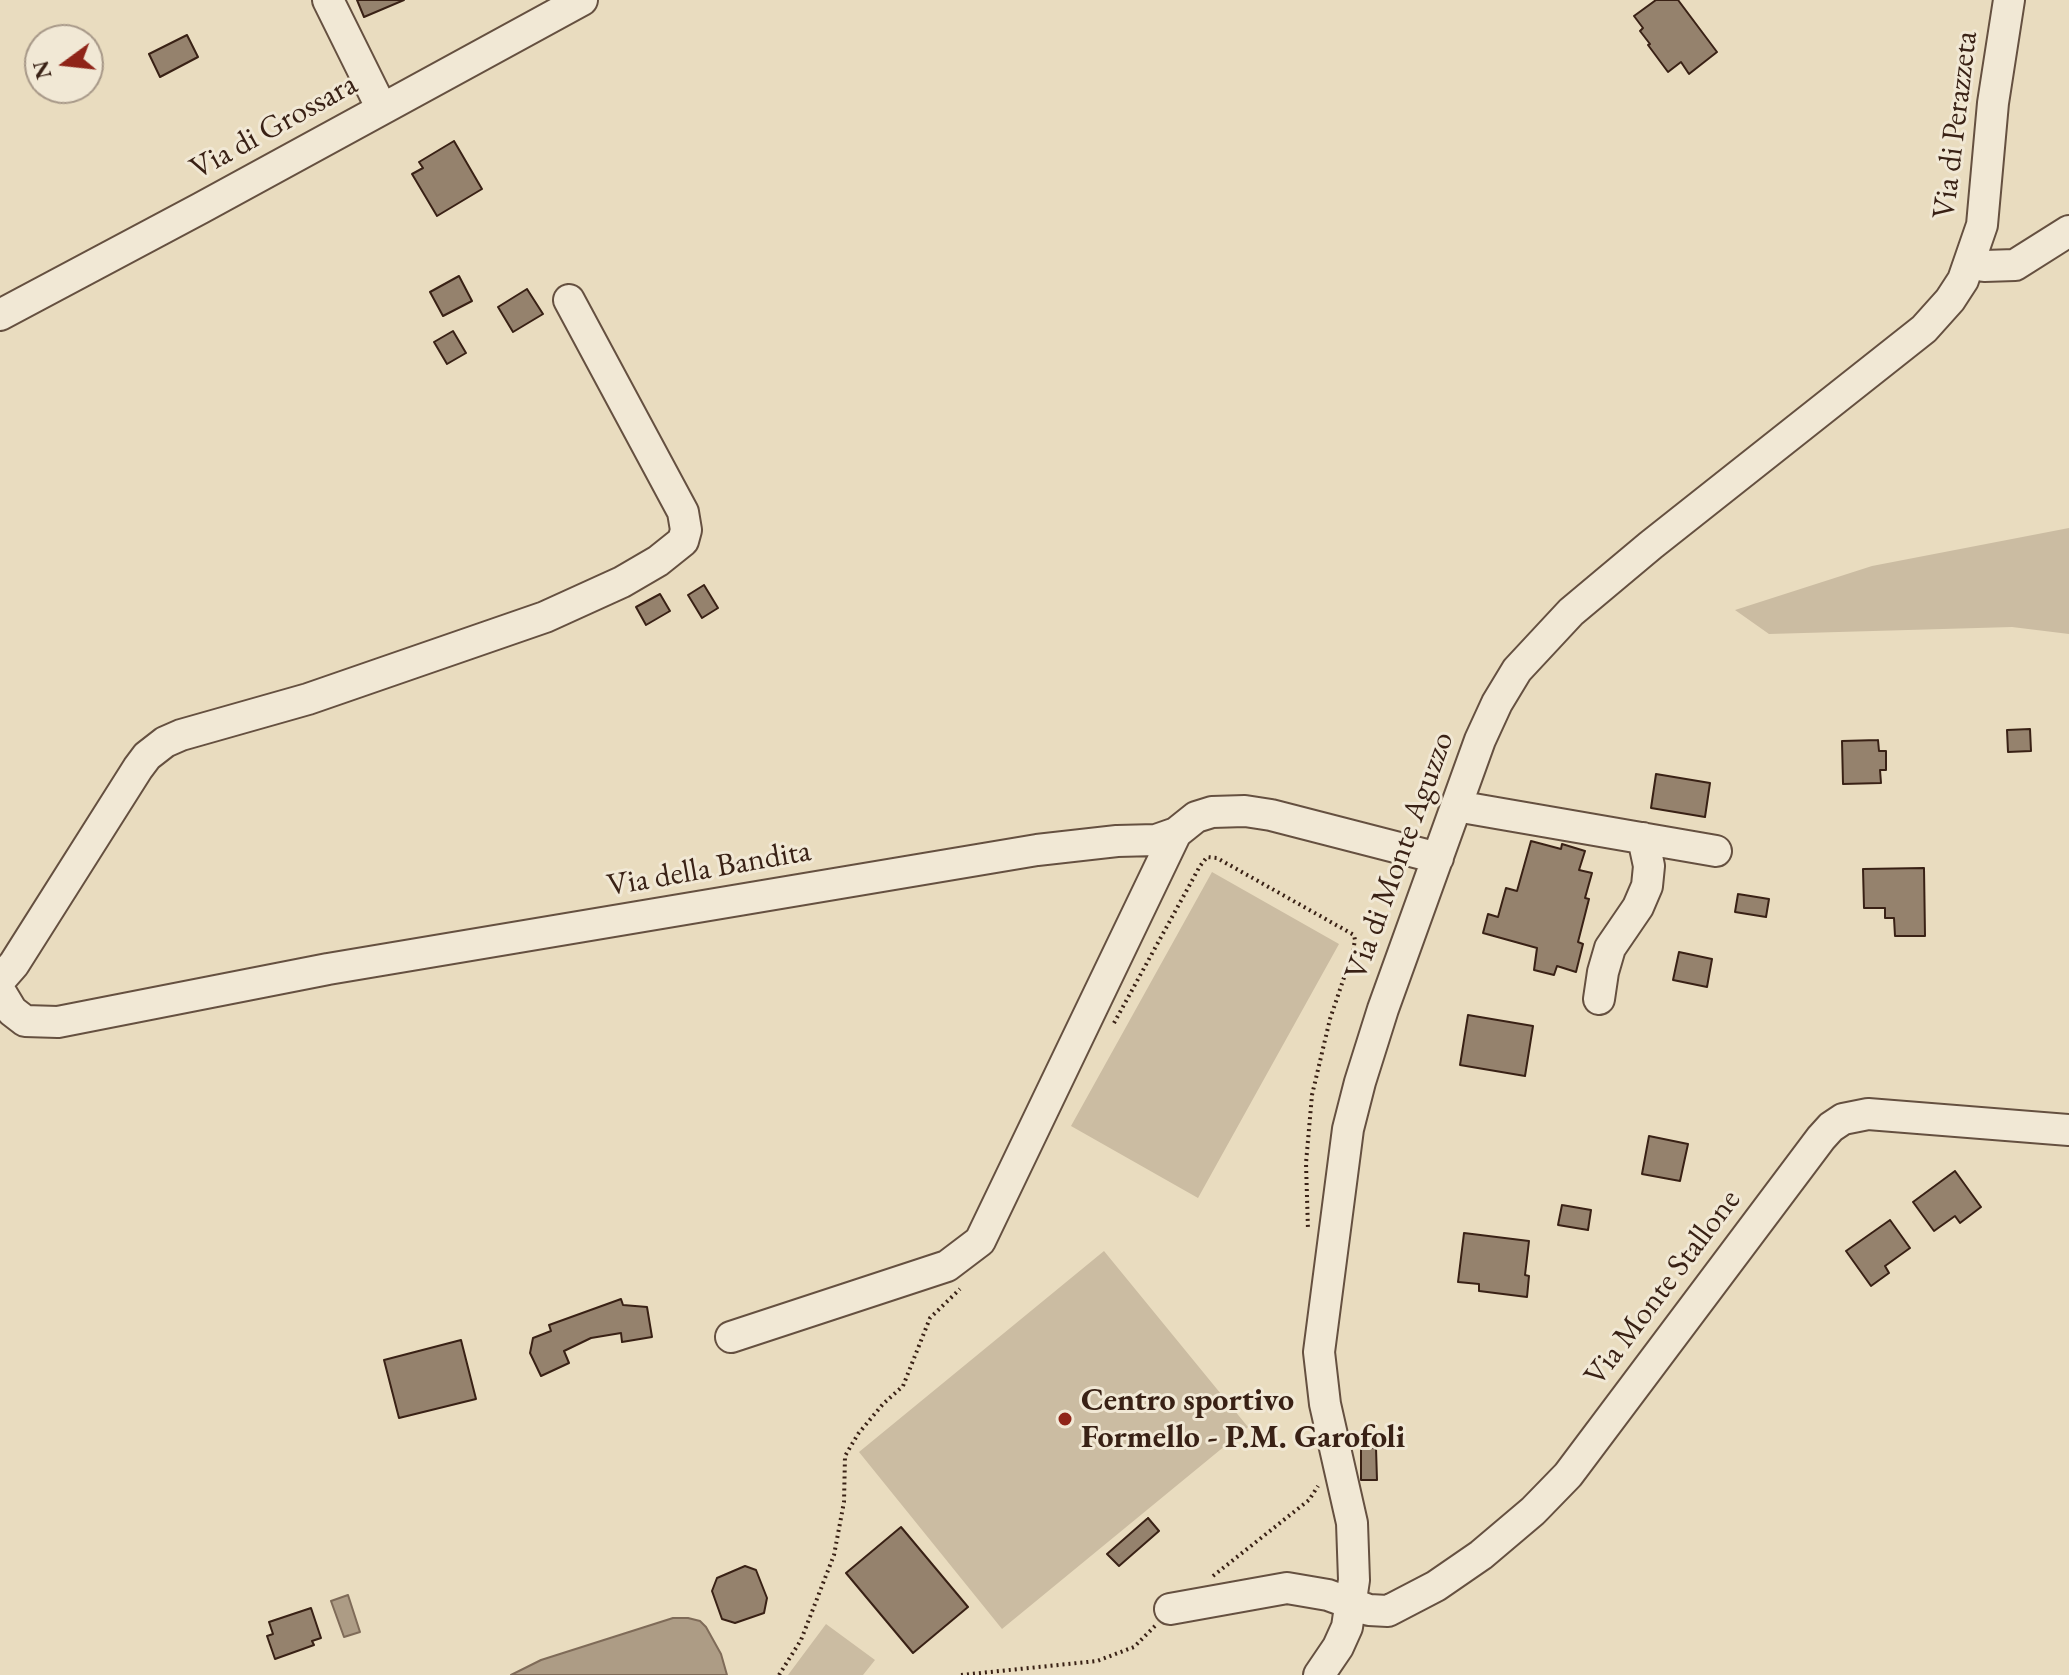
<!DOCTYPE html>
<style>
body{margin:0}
#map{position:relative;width:2069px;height:1675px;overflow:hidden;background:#e9dcbf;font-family:"EB Garamond",serif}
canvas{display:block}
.north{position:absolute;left:24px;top:24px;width:80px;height:80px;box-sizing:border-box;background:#f1e8d5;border:2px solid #a79888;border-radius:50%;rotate:255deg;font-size:22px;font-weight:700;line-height:32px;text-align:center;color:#392115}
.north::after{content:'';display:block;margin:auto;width:28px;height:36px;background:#8f2418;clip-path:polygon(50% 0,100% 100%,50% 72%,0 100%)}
</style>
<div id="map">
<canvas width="2069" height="1675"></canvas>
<div class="north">N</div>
</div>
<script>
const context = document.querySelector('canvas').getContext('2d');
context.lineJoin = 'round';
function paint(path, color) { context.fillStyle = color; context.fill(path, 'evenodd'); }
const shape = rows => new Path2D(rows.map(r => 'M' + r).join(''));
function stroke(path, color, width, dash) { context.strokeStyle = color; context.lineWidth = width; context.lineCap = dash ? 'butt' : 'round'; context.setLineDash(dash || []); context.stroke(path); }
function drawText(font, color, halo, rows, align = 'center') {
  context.font = font + ' "EB Garamond",serif'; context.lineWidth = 6; context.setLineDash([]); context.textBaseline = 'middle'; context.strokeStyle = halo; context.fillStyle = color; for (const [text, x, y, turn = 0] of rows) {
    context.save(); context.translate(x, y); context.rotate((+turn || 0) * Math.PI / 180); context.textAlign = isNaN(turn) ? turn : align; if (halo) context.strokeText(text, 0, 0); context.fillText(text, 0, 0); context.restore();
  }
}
const green = shape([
 [2069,528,2069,634,2012,627,1769,634,1735,610,1872,566],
 [1212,872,1339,944,1198,1198,1071,1126],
 [1104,1251,1248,1427,1002,1629,859,1452],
 [826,1624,875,1660,863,1675,788,1675]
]);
const water = shape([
 [348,1595,360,1632,344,1637,331,1601,348,1595],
 [673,1618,688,1618,700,1621,706,1627,721,1654,727,1675,511,1675,541,1660,673,1618]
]);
const building = shape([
 [357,0,404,0,364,17,357,0],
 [1656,0,1678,0,1717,52,1689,74,1681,62,1668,72,1648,45,1650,44,1640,31,1643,28,1634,16,1656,0],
 [187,35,198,57,160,77,149,54,187,35],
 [454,141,482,189,437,216,412,174,423,168,419,162,454,141],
 [459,276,472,301,443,316,430,292,459,276],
 [527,289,543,314,513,332,498,307,527,289],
 [453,331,466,353,447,364,434,342,453,331],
 [704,585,718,608,702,618,688,595,704,585],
 [660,594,670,611,646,625,636,607,660,594],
 [2030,729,2031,751,2008,752,2007,730,2030,729],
 [1878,740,1879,751,1886,751,1886,770,1880,770,1881,783,1843,784,1842,741,1878,740],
 [1656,774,1710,783,1705,817,1651,808,1656,774],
 [1531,841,1561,849,1562,844,1585,851,1579,870,1592,873,1585,898,1589,899,1578,942,1583,944,1576,972,1557,966,1554,975,1534,970,1537,948,1483,933,1488,914,1498,917,1506,888,1517,891,1531,841],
 [1924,868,1925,936,1895,936,1894,918,1885,918,1885,908,1864,908,1863,869,1924,868],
 [1738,894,1769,899,1766,917,1735,912,1738,894],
 [1679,952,1712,959,1707,987,1673,980,1679,952],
 [1468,1015,1533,1026,1525,1076,1460,1065,1468,1015],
 [1649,1136,1688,1144,1680,1181,1642,1174,1649,1136],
 [1955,1171,1981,1207,1960,1223,1955,1216,1934,1231,1913,1202,1955,1171],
 [1562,1205,1591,1210,1588,1230,1558,1225,1562,1205],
 [1890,1220,1910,1248,1885,1266,1889,1273,1871,1286,1846,1251,1890,1220],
 [1464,1233,1529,1241,1525,1275,1529,1276,1527,1297,1479,1291,1479,1284,1458,1282,1464,1233],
 [621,1299,623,1305,647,1307,652,1337,622,1342,621,1333,591,1338,564,1351,569,1363,541,1376,530,1353,533,1338,551,1331,549,1325,621,1299],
 [461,1340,476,1399,399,1418,384,1360,461,1340],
 [1361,1448,1376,1448,1377,1480,1361,1480,1361,1448],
 [1148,1518,1159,1531,1119,1566,1107,1554,1148,1518],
 [901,1527,968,1607,913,1653,846,1573,901,1527],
 [745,1566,756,1570,767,1598,764,1613,735,1623,722,1619,712,1591,717,1578,745,1566],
 [311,1608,321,1638,312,1641,314,1645,275,1659,267,1636,273,1634,269,1622,311,1608]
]);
const path = shape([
 [1114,1023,1200,866,1207,857,1217,858,1354,935,1355,940,1353,951,1330,1019,1312,1095,1306,1163,1308,1230],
 [1213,1576,1309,1500,1318,1486],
 [779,1675,801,1640,834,1555,844,1502,845,1456,858,1434,883,1404,903,1386,930,1318,960,1289],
 [961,1675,1097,1661,1134,1647,1155,1626]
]);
const minor = shape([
 [328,0,382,109],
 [1971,258,1984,266,2015,265,2069,231],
 [0,315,201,208,582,0],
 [1456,806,1716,851],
 [0,980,14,964,138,768,147,756,165,742,181,735,308,699,545,617,622,582,658,561,683,541,686,530,683,512,569,300],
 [0,991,12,1011,25,1021,58,1022,328,969,1037,850,1117,841,1156,840,1176,833,1196,817,1212,812,1245,811,1271,815,1438,858],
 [1599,999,1603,972,1610,948,1638,907,1647,886,1649,866,1643,838],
 [731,1337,947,1266,980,1241,1176,833],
 [1170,1609,1287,1588,1328,1595,1369,1610,1388,1611,1436,1586,1481,1555,1533,1511,1568,1475,1821,1138,1831,1127,1843,1119,1868,1114,2069,1130],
 [1319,1675,1338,1647,1347,1627,1354,1580,1352,1523,1325,1404,1319,1352,1348,1129,1360,1082,1383,1009,1480,740,1497,703,1517,670,1571,612,1651,545,1924,329,1950,300,1963,280,1982,225,1993,103,2009,0]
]);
const markers = [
 [1065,1419,8,"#8f2418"]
];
const streetNames = [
 ["Via di Perazzeta",1956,125,-83],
 ["Via di Grossara",274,127,-29],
 ["Via di Monte Aguzzo",1400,856,-70],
 ["Via della Bandita",709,869,-10],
 ["Via Monte Stallone",1663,1288,-53]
];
const poiNames = [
 ["Centro sportivo",1081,1401],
 ["Formello - P.M. Garofoli",1081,1438]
];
paint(green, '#cbbca2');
paint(water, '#ad9c85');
stroke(water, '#7f6b58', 2);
paint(building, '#95826d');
stroke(building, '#392115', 2);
stroke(minor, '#655040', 34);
stroke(path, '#392115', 4, [2, 4]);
stroke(minor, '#f1e8d5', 30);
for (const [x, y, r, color] of markers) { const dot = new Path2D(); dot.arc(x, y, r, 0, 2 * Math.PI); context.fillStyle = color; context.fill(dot); stroke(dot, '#f1e8d5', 3); }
drawText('32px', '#392115', '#f1e8d5', streetNames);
drawText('bold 32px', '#392115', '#f1e8d5', poiNames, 'left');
</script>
